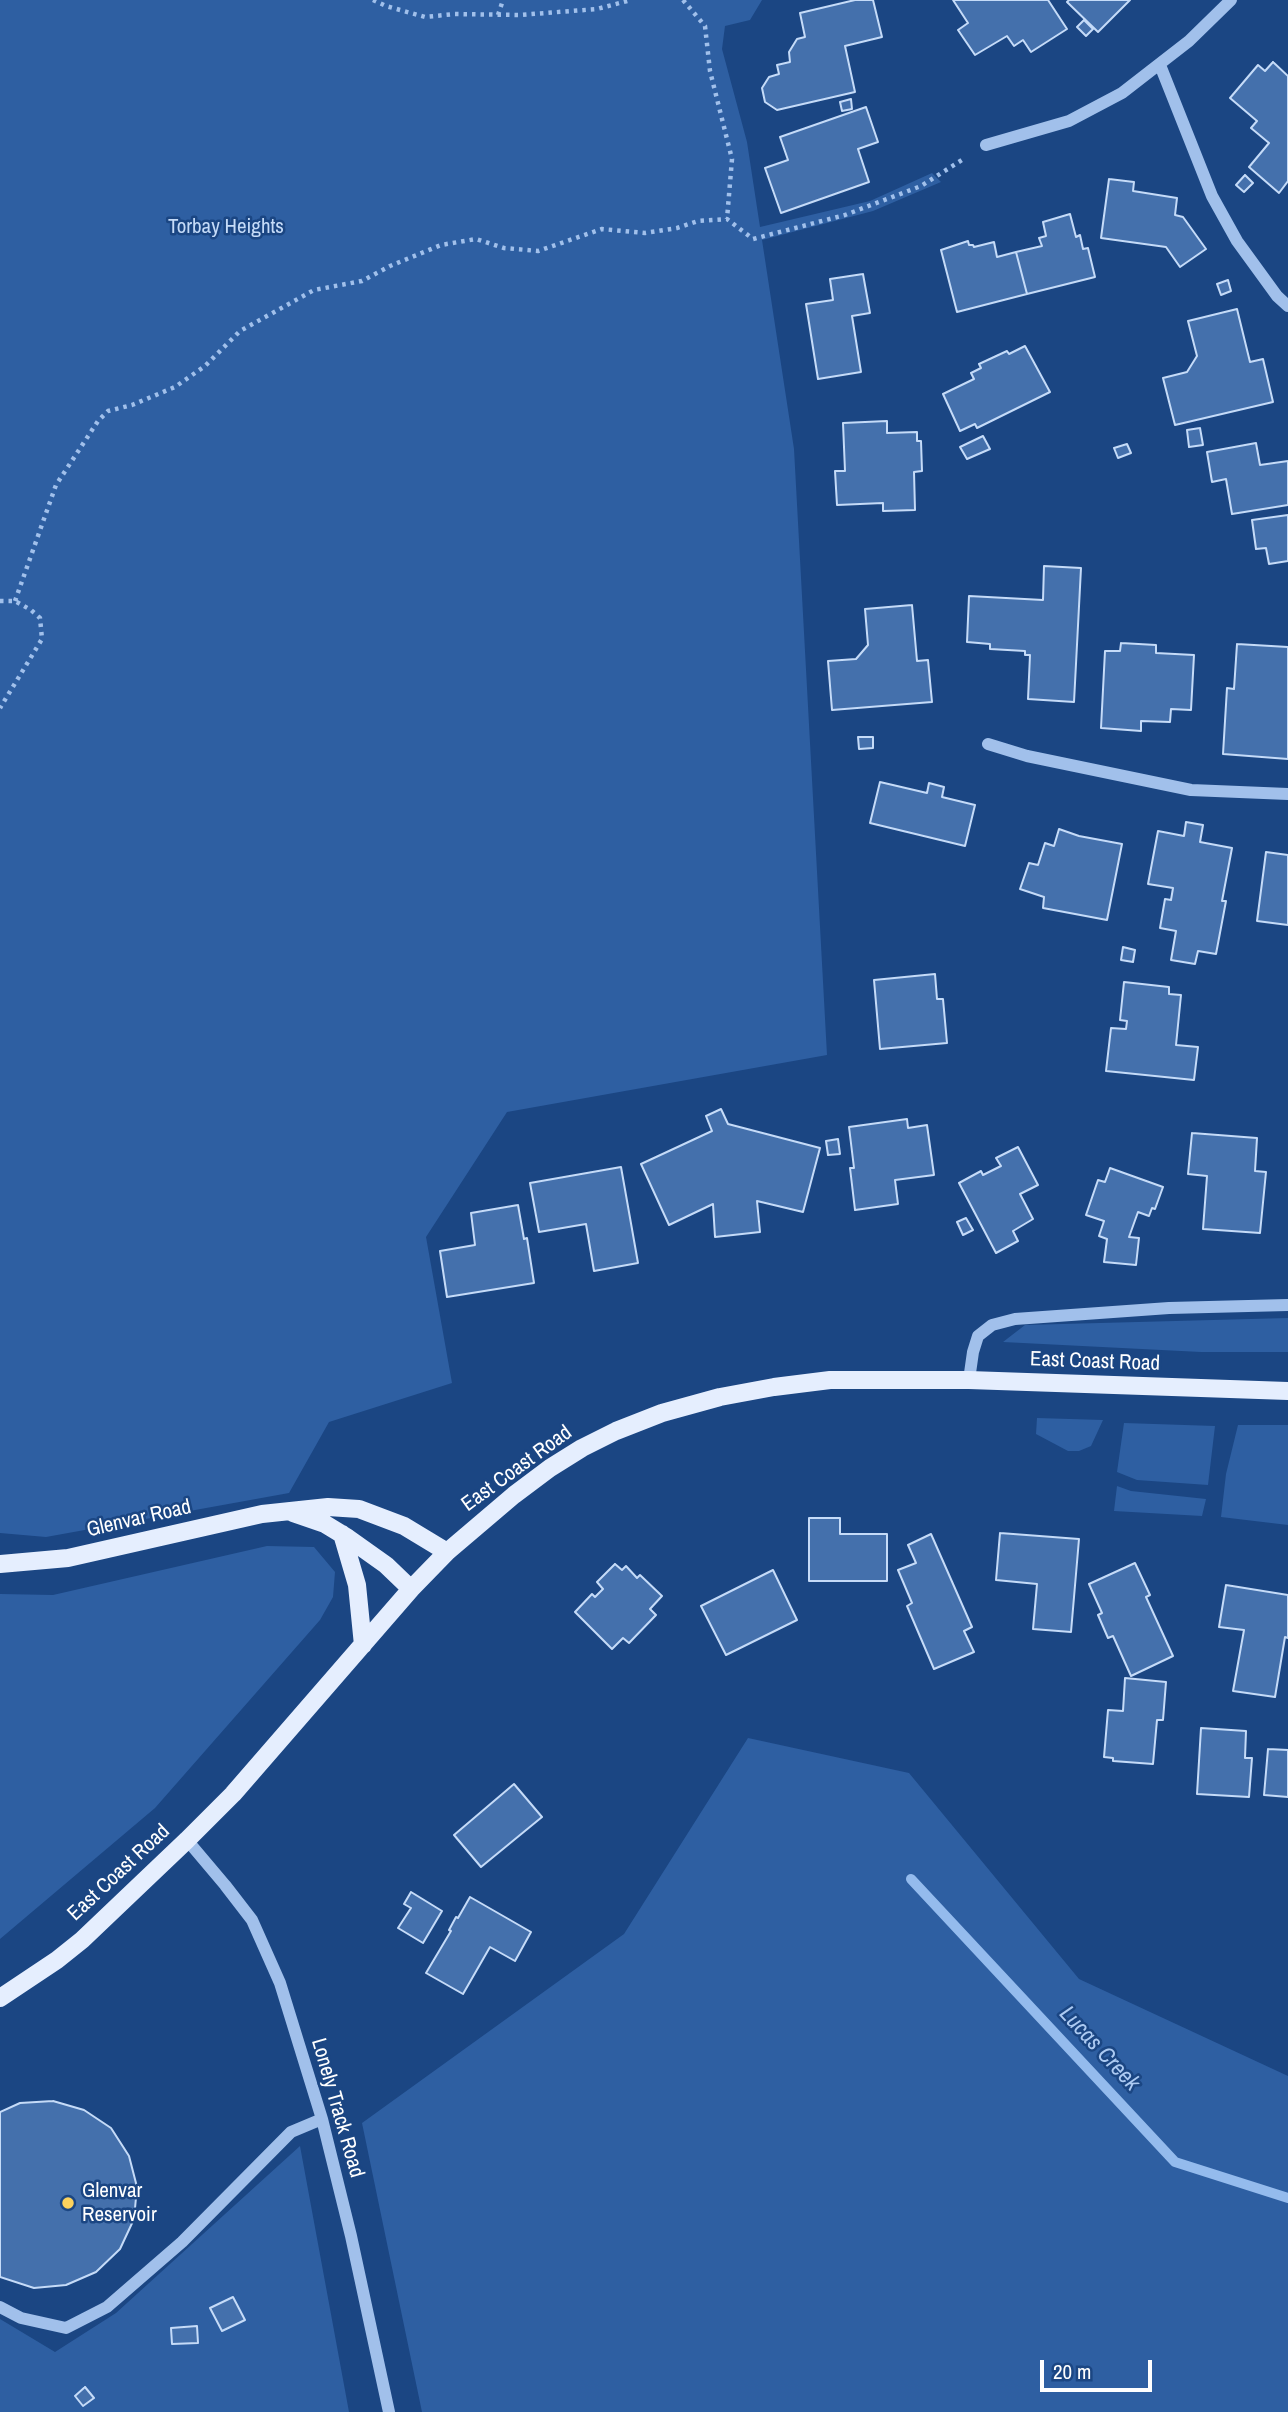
<!DOCTYPE html>
<style>
body{margin:0}
#map{position:relative;width:1288px;height:2412px;overflow:hidden;background:#1b4683;font-family:"Archivo Narrow",sans-serif}
canvas{display:block}
.scale{position:absolute;left:1040px;top:2360px;width:112px;height:32px;box-sizing:border-box;border:4px solid #fff;border-top:0;padding-left:9px;font-size:21px;line-height:24px;white-space:nowrap;color:#fff;-webkit-text-stroke:5px #1b4683;paint-order:stroke}
</style>
<div id="map">
<canvas width="1288" height="2412"></canvas>
<div class="scale">20 m</div>
</div>
<script>
const context = document.querySelector('canvas').getContext('2d');
context.lineJoin = 'round';
function paint(path, color) { context.fillStyle = color; context.fill(path, 'evenodd'); }
const shape = rows => new Path2D(rows.map(r => 'M' + r).join(''));
function stroke(path, color, width, dash) { context.strokeStyle = color; context.lineWidth = width; context.lineCap = dash ? 'butt' : 'round'; context.setLineDash(dash || []); context.stroke(path); }
function drawText(font, color, halo, rows, align = 'center') {
  context.font = font + ' "Archivo Narrow",sans-serif'; context.lineWidth = 5; context.setLineDash([]); context.textBaseline = 'middle'; context.strokeStyle = halo; context.fillStyle = color; for (const [text, x, y, turn = 0] of rows) {
    context.save(); context.translate(x, y); context.rotate((+turn || 0) * Math.PI / 180); context.textAlign = isNaN(turn) ? turn : align; if (halo) context.strokeText(text, 0, 0); context.fillText(text, 0, 0); context.restore();
  }
}
const green = shape([
 [0,0,762,0,750,20,725,26,722,49,747,142,760,227,870,201,932,173,941,182,873,211,762,240,794,449,827,1055,507,1112,426,1237,452,1383,329,1422,289,1493,46,1537,0,1533],
 [1288,1318,1288,1352,1201,1352,1003,1342,1025,1325],
 [1037,1418,1103,1420,1091,1446,1079,1451,1068,1451,1036,1434],
 [1124,1423,1215,1426,1208,1485,1137,1480,1117,1472],
 [1238,1425,1288,1425,1288,1525,1221,1517,1226,1474],
 [1117,1486,1131,1491,1206,1499,1202,1516,1114,1511],
 [267,1546,314,1547,335,1572,333,1597,320,1620,155,1808,0,1939,0,1594,53,1595],
 [748,1738,909,1773,1079,1979,1288,2076,1288,2412,422,2412,362,2123,624,1934],
 [300,2146,349,2412,0,2412,0,2319,55,2352,116,2313]
]);
const stream = shape([
 [911,1879,1175,2162,1288,2198]
]);
const building = shape([
 [855,0,873,0,882,37,845,46,855,92,777,110,765,102,762,88,769,77,779,74,777,65,790,62,789,52,797,39,805,37,800,13,855,0],
 [953,0,1048,0,1067,29,1031,52,1023,40,1014,46,1007,36,975,55,958,30,968,23,953,0],
 [1069,0,1130,0,1098,32,1067,2,1069,0],
 [1084,20,1093,29,1086,36,1077,27,1084,20],
 [1273,62,1288,76,1288,181,1279,193,1249,167,1269,143,1251,128,1257,121,1230,98,1258,65,1265,71,1273,62],
 [851,99,852,109,842,111,840,102,851,99],
 [866,107,878,142,858,149,869,182,781,213,765,168,788,160,780,137,866,107],
 [1245,175,1253,183,1244,192,1236,185,1245,175],
 [1109,179,1134,182,1133,191,1177,198,1175,215,1183,217,1206,249,1180,267,1166,247,1101,238,1109,179],
 [1070,214,1076,237,1080,235,1083,249,1088,248,1095,277,1027,294,1016,252,1042,246,1039,238,1046,236,1043,222,1070,214],
 [968,241,969,245,973,245,974,247,994,242,997,257,1016,252,1027,294,957,312,941,250,968,241],
 [863,274,870,313,852,316,861,372,818,379,806,304,833,300,830,279,863,274],
 [1228,280,1231,291,1221,295,1217,284,1228,280],
 [1237,309,1250,362,1263,359,1273,402,1175,425,1163,378,1187,372,1197,356,1188,321,1237,309],
 [1025,346,1050,392,977,428,975,424,960,431,943,394,974,379,971,373,981,368,979,364,1007,351,1009,354,1025,346],
 [887,421,887,433,917,432,917,441,921,441,922,471,914,472,915,510,883,511,883,503,837,505,835,471,845,471,843,423,887,421],
 [1200,428,1203,445,1189,447,1187,430,1200,428],
 [983,436,990,449,967,459,960,447,983,436],
 [1256,443,1260,465,1288,461,1288,505,1232,514,1226,479,1212,482,1207,452,1256,443],
 [1127,444,1131,453,1118,458,1114,448,1127,444],
 [1288,515,1288,561,1269,564,1266,548,1256,549,1252,520,1288,515],
 [1044,566,1081,568,1074,702,1028,699,1030,655,1025,655,1025,651,990,649,990,644,967,642,969,596,1043,600,1044,566],
 [912,605,917,661,928,660,932,702,832,710,828,661,856,659,868,645,865,609,912,605],
 [1121,643,1156,645,1156,653,1194,655,1191,710,1171,709,1170,722,1141,721,1141,731,1101,728,1105,651,1120,651,1121,643],
 [1237,644,1288,647,1288,759,1223,754,1227,688,1234,689,1237,644],
 [858,737,873,737,873,748,859,749,858,737],
 [880,782,927,793,929,783,944,787,942,797,975,805,965,846,870,823,880,782],
 [1186,822,1203,825,1200,842,1232,848,1222,901,1226,901,1216,954,1198,951,1195,964,1171,960,1176,931,1160,928,1165,899,1171,900,1173,888,1148,884,1158,831,1184,836,1186,822],
 [1059,829,1079,836,1122,844,1107,920,1043,908,1044,897,1020,889,1029,863,1038,865,1045,843,1054,846,1059,829],
 [1266,852,1288,855,1288,925,1257,921,1266,852],
 [1123,947,1135,950,1133,962,1121,960,1123,947],
 [935,974,937,999,943,999,947,1043,880,1049,874,980,935,974],
 [1124,982,1169,987,1169,994,1181,995,1176,1045,1198,1047,1194,1080,1106,1071,1111,1028,1126,1029,1127,1021,1120,1020,1124,982],
 [721,1109,728,1124,820,1148,803,1212,757,1201,760,1232,715,1237,713,1204,669,1225,641,1164,712,1131,706,1116,721,1109],
 [907,1119,908,1128,927,1125,934,1175,895,1180,898,1204,855,1210,850,1168,854,1168,849,1127,907,1119],
 [1192,1133,1257,1138,1255,1171,1266,1172,1260,1233,1203,1229,1207,1176,1188,1174,1192,1133],
 [838,1139,840,1154,828,1155,826,1141,838,1139],
 [1018,1147,1038,1185,1020,1194,1033,1219,1013,1231,1018,1241,996,1253,959,1183,981,1171,983,1175,1001,1166,996,1158,1018,1147],
 [621,1167,638,1263,594,1271,586,1224,539,1232,530,1183,621,1167],
 [1110,1168,1163,1187,1155,1209,1152,1208,1149,1216,1138,1212,1129,1237,1139,1238,1136,1265,1104,1262,1107,1239,1099,1236,1104,1221,1086,1215,1098,1180,1105,1182,1110,1168],
 [518,1205,524,1239,527,1238,534,1283,447,1297,440,1251,475,1245,471,1213,518,1205],
 [966,1218,973,1230,963,1235,957,1222,966,1218],
 [809,1518,840,1518,840,1534,887,1534,887,1581,809,1581,809,1518],
 [1000,1533,1079,1539,1071,1632,1033,1629,1037,1584,996,1580,1000,1533],
 [931,1534,972,1627,964,1631,974,1652,934,1669,907,1606,912,1603,898,1570,916,1563,908,1545,931,1534],
 [1135,1563,1150,1595,1146,1597,1173,1656,1131,1676,1113,1636,1108,1638,1098,1615,1102,1613,1089,1584,1135,1563],
 [615,1564,622,1570,626,1566,637,1578,640,1575,662,1596,650,1609,656,1615,629,1643,623,1638,612,1649,575,1612,592,1594,595,1597,603,1589,597,1582,615,1564],
 [773,1570,797,1620,726,1655,701,1606,773,1570],
 [1226,1585,1288,1595,1288,1638,1285,1637,1275,1697,1233,1691,1244,1630,1219,1627,1226,1585],
 [1125,1678,1166,1682,1163,1720,1157,1720,1153,1764,1113,1761,1113,1758,1104,1757,1108,1710,1123,1711,1125,1678],
 [1201,1728,1246,1731,1245,1758,1252,1758,1249,1797,1197,1794,1201,1728],
 [1268,1749,1288,1750,1288,1797,1264,1795,1268,1749],
 [514,1784,542,1817,481,1867,454,1835,514,1784],
 [411,1892,442,1911,423,1943,398,1928,411,1908,404,1904,411,1892],
 [470,1897,531,1932,515,1961,490,1947,463,1994,426,1973,451,1931,449,1930,456,1917,458,1918,470,1897],
 [53,2101,84,2110,111,2128,129,2156,137,2187,134,2219,120,2249,96,2272,66,2285,34,2288,0,2277,0,2112,20,2103,53,2101],
 [233,2297,245,2320,222,2331,210,2308,233,2297],
 [197,2326,198,2343,172,2344,171,2328,197,2326],
 [85,2387,94,2398,83,2406,75,2396,85,2387]
]);
const path = shape([
 [373,0,386,6,425,17,455,14,520,15,597,9,631,0],
 [683,0,705,26,710,71,732,159,727,219],
 [498,15,503,0],
 [0,601,15,601,31,610,40,618,42,639,0,708],
 [15,601,56,485,98,421,108,411,132,405,175,387,205,366,240,331,314,290,362,281,390,266,441,245,476,239,504,248,538,251,602,229,645,233,677,228,698,221,727,219,753,239,845,215,921,186,965,158]
]);
const minor = shape([
 [1160,65,1212,196,1237,241,1277,296,1288,306],
 [986,145,1069,121,1122,93,1189,41,1231,0],
 [988,744,1027,756,1191,790,1288,794],
 [969,1380,973,1352,978,1336,992,1325,1015,1319,1169,1308,1288,1305],
 [187,1840,225,1885,252,1920,280,1983,322,2119,351,2236,389,2412],
 [0,2307,21,2318,66,2328,107,2307,182,2242,291,2132,322,2119]
]);
const major = shape([
 [293,1513,325,1524,348,1538,386,1565,411,1589],
 [342,1534,357,1585,363,1645],
 [0,1564,68,1558,262,1514,328,1507,359,1509,404,1526,447,1552],
 [0,1998,57,1960,82,1940,187,1840,233,1794,411,1589,447,1552,514,1495,550,1468,582,1448,616,1431,662,1413,720,1397,774,1387,830,1380,969,1380,1288,1391]
]);
const markers = [
 [68,2203,7,"#fcd25d"]
];
const parkNames = [
 ["Torbay Heights",226,227]
];
const streetNames = [
 ["East Coast Road",1095,1362,2],
 ["East Coast Road",517,1469,-36],
 ["Glenvar Road",139,1519,-13],
 ["East Coast Road",119,1873,-43],
 ["Lonely Track Road",337,2108,74]
];
const poiNames = [
 ["Glenvar",82,2191],
 ["Reservoir",82,2215]
];
const waterNames = [
 ["Lucas Creek",1099,2049,47]
];
paint(green, '#2e5fa2');
stroke(stream, '#94bbed', 10);
paint(building, '#4470ac');
stroke(building, '#c5dbf8', 2);
stroke(path, '#a1c0eb', 4.5, [3.5, 5]);
stroke(minor, '#a1c0eb', 12);
stroke(major, '#e5eefe', 18);
for (const [x, y, r, color] of markers) { const dot = new Path2D(); dot.arc(x, y, r, 0, 2 * Math.PI); context.fillStyle = color; context.fill(dot); stroke(dot, '#1b4683', 2.5); }
drawText('21px', '#c5dbf8', '#1b4683', parkNames);
drawText('21px', '#fff', '#1b4683', streetNames);
drawText('21px', '#fff', '#1b4683', poiNames, 'left');
drawText('italic 23px', '#accaf2', '#1b4683', waterNames);
</script>
